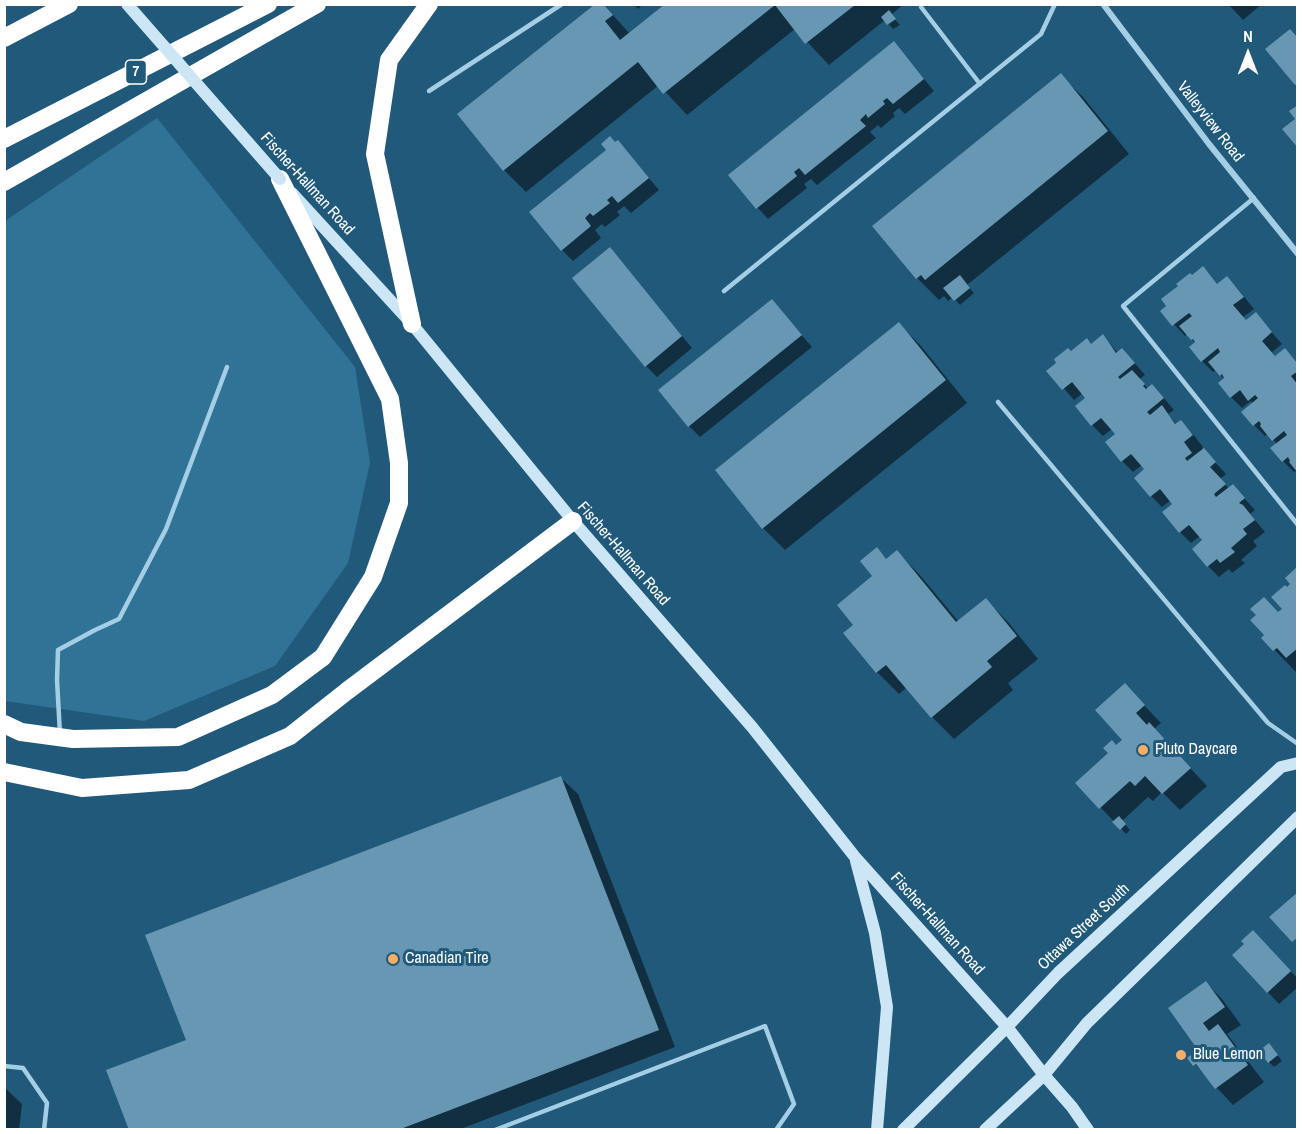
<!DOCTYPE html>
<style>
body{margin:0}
#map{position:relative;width:1302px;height:1134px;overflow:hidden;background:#21597b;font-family:"Archivo Narrow",sans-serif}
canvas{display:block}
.frame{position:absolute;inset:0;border:6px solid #fff;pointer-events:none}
.north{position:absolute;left:1218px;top:24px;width:60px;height:60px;-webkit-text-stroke:4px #21597b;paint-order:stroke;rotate:0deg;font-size:16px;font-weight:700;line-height:24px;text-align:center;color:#fff}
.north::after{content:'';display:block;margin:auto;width:21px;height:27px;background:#fff;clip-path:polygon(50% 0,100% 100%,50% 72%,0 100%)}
</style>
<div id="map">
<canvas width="1302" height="1134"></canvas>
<div class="frame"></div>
<div class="north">N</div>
</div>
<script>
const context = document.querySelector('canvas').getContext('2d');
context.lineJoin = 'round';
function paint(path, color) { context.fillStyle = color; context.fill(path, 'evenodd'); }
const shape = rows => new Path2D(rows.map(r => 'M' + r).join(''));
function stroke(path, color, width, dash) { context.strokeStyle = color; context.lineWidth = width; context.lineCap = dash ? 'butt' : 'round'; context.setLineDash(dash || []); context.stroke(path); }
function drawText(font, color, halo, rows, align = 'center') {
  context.font = font + ' "Archivo Narrow",sans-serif'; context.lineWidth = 6; context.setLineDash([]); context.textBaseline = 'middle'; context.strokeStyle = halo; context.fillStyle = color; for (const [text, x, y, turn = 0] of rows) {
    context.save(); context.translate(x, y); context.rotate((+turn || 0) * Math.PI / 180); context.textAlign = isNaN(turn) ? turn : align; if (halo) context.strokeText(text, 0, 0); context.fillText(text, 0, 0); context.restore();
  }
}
const green = shape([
 [157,118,355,367,370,463,348,563,275,666,144,721,5,701,5,221]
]);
const shadow = shape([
 [596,4,603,4,630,34,668,4,904,4,891,15,900,25,893,29,885,20,829,65,795,29,687,115,659,85,526,192,504,170,459,114],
 [634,4,643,4,638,9],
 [1228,4,1262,4,1243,20],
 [894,43,934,91,905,114,899,108,893,113,895,116,881,128,878,125,870,132,876,138,817,185,811,179,804,184,807,188,768,219,757,207],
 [1060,75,1083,97,1129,154,967,285,974,293,960,305,953,297,948,301,944,296,939,300,917,278],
 [618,142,659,190,631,213,624,206,617,212,620,215,605,227,602,224,595,230,601,238,573,261,562,250],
 [610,249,692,348,657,377,646,366],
 [1202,268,1218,285,1227,278,1238,289,1254,309,1243,317,1247,321,1256,314,1282,344,1272,352,1276,358,1285,350,1298,363,1298,470,1294,472,1283,461,1277,444,1268,433,1265,436,1254,425,1253,404,1251,401,1242,408,1231,397,1225,380,1216,370,1213,372,1202,361,1196,344,1187,334,1185,336,1162,311,1192,277],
 [772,301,812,347,700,437,689,426],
 [899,324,921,346,967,403,785,550,763,528],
 [1103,336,1118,353,1122,350,1133,361,1145,375,1140,379,1148,389,1163,397,1174,410,1168,414,1177,425,1181,422,1192,433,1203,447,1202,448,1226,474,1220,479,1229,489,1233,486,1255,510,1250,514,1265,532,1253,541,1257,546,1241,560,1245,563,1232,573,1229,569,1219,577,1208,566,1204,541,1200,536,1191,543,1180,532,1174,505,1171,500,1162,507,1151,496,1146,470,1142,465,1133,472,1122,461,1117,434,1112,429,1103,436,1092,425,1087,398,1083,393,1074,400,1049,371,1071,353,1092,345],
 [876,549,887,560,897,552,919,574,959,622,986,600,1008,622,1038,659,1008,683,1013,690,954,739,932,717,907,687,899,694,877,672,855,625,874,576],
 [1298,568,1298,671,1296,672,1263,638,1279,613,1284,609,1287,589,1292,584],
 [1141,702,1161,723,1154,729,1207,786,1180,810,1162,792,1153,801,1148,797,1122,821,1130,830,1126,834,1077,783,1124,740,1097,711],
 [561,778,578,794,675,1047,458,1130,131,1130,188,1041],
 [1264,943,1298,979,1298,987,1279,1004,1234,956],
 [1206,983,1222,999,1241,1025,1227,1034,1264,1082,1233,1105,1189,1058,1200,1050],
 [1274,1050,1282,1061,1274,1067,1269,1062],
 [4,1087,22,1104,19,1130,4,1130]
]);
const building = shape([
 [665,4,855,5,805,44,775,5,663,94,638,62,503,171,457,114,594,5,604,5,613,15,605,21,620,40],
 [889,10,896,19,887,25,881,17],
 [1290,29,1298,38,1298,83,1295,85,1265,49],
 [894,41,924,79,893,104,887,98,883,101,885,104,868,118,866,114,860,120,866,126,805,175,799,168,794,172,797,176,756,209,728,175],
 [1061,73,1108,131,925,280,921,275,916,279,872,226],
 [1298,105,1298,148,1282,129,1295,119,1289,111],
 [610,136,615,142,618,140,649,178,618,203,612,196,607,200,610,203,593,216,590,213,585,218,591,226,561,251,529,212,606,150,601,144],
 [610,247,682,336,645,367,572,278],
 [1203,266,1217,284,1227,276,1244,297,1233,305,1246,320,1256,312,1272,332,1262,341,1275,356,1285,348,1298,364,1298,371,1291,376,1298,385,1298,473,1289,462,1290,461,1288,457,1282,462,1270,448,1287,435,1284,431,1272,441,1260,426,1261,424,1259,421,1253,426,1241,412,1258,398,1255,395,1248,401,1240,390,1230,398,1218,383,1224,378,1222,374,1220,376,1208,362,1220,352,1218,348,1201,362,1189,347,1195,342,1193,339,1191,340,1179,326,1192,316,1189,313,1172,326,1160,311,1166,306,1161,299,1178,286,1176,284,1190,273,1192,275],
 [960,275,970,288,954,301,943,288],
 [772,299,802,335,688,427,658,390],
 [899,322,946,380,762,529,715,470],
 [1103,334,1116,353,1122,348,1135,363,1118,377,1120,379,1132,370,1145,384,1143,386,1146,389,1152,384,1164,398,1147,412,1150,415,1162,405,1175,424,1181,420,1193,435,1184,442,1192,453,1185,458,1187,461,1204,448,1216,462,1210,467,1226,484,1214,494,1216,497,1233,484,1245,498,1239,503,1243,505,1255,520,1243,529,1247,534,1231,548,1235,552,1220,563,1217,559,1207,567,1192,549,1202,540,1189,525,1179,533,1162,512,1172,504,1160,489,1150,497,1134,478,1144,469,1131,454,1121,462,1105,442,1115,434,1101,418,1091,426,1075,406,1085,398,1072,382,1062,390,1046,371,1056,363,1054,359,1068,348,1071,351,1087,338,1091,344],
 [877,547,886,559,897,550,956,622,986,598,1017,636,987,661,992,667,931,718,886,665,876,673,843,633,853,625,837,605,872,576,860,561],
 [1298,566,1298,648,1286,658,1277,648,1273,651,1261,638,1264,635,1250,620,1256,615,1250,609,1264,597,1278,612,1282,609,1271,597,1285,585,1287,587,1290,584,1285,578],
 [1125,683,1145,705,1136,713,1147,725,1149,722,1191,768,1162,794,1145,776,1135,786,1130,781,1099,809,1075,783,1108,753,1103,748,1112,740,1116,745,1122,740,1095,710],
 [561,776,659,1030,398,1130,129,1130,106,1070,186,1040,145,935],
 [1119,816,1126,824,1120,830,1112,822],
 [1298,892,1298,937,1292,942,1269,917],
 [1253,930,1291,971,1267,993,1232,955,1244,944,1241,941],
 [1206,981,1225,1007,1203,1023,1209,1031,1218,1024,1248,1065,1215,1089,1196,1064,1193,1066,1187,1058,1198,1050,1168,1008],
 [1269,1043,1278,1055,1268,1063,1259,1051]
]);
const lane = shape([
 [921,7,980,84],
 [429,91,562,4],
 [1254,198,1123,306,1298,525],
 [724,291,1041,34,1055,4],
 [998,402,1268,723,1298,744],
 [60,734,57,680,58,650,95,630,119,619,166,529,227,367],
 [4,1066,23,1068,47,1103,44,1130],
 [495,1130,765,1026,794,1104,776,1130]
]);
const street = shape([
 [1103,4,1209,144,1298,254]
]);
const secondary = shape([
 [292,193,412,324,573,521,752,727,855,857,1007,1027,1044,1075,1072,1107,1088,1130],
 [856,861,875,933,887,1007,877,1130],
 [903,1130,1007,1027,1058,973,1281,767,1298,763],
 [985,1130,1044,1075,1087,1023,1298,817]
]);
const highway = shape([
 [4,38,69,4],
 [4,139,268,4],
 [4,182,317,4],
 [412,324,375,154,389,60,429,4],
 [4,724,21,732,73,739,178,737,272,695,323,657,373,577,399,503,399,463,390,399,280,179],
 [4,772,82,788,189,780,290,736,347,691,573,521]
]);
const secondaryBridge = shape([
 [127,4,280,179]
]);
const markers = [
 [1143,750,6,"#f2af65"],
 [393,959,6,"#f2af65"],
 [1181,1055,6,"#f2af65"]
];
const shields = [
 [136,72,21]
];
const shieldNames = [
 ["7",136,72]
];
const streetNames = [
 ["Valleyview Road",1210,122,52],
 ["Fischer-Hallman Road",307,184,48],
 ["Fischer-Hallman Road",623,554,49],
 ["Fischer-Hallman Road",937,924,48],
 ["Ottawa Street South",1084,927,-43]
];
const poiNames = [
 ["Pluto Daycare",1155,750],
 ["Canadian Tire",405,959],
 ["Blue Lemon",1193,1055]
];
paint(green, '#317297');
paint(shadow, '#0007');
paint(building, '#6797b3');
stroke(lane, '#a4cee5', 4.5);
stroke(street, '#a4cee5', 6);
stroke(secondary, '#cde6f5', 12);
stroke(highway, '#fff', 18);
stroke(secondaryBridge, '#cde6f5', 12);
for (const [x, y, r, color] of markers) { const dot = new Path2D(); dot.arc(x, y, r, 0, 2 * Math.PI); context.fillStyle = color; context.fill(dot); stroke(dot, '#21597b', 2); }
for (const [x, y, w] of shields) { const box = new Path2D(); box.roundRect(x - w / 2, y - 12, w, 24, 4.5); context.fillStyle = '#21597b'; context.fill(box); stroke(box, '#fff', 1.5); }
drawText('bold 15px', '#fff', null, shieldNames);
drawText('16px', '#fff', '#21597b', streetNames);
drawText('16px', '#fff', '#21597b', poiNames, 'left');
</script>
